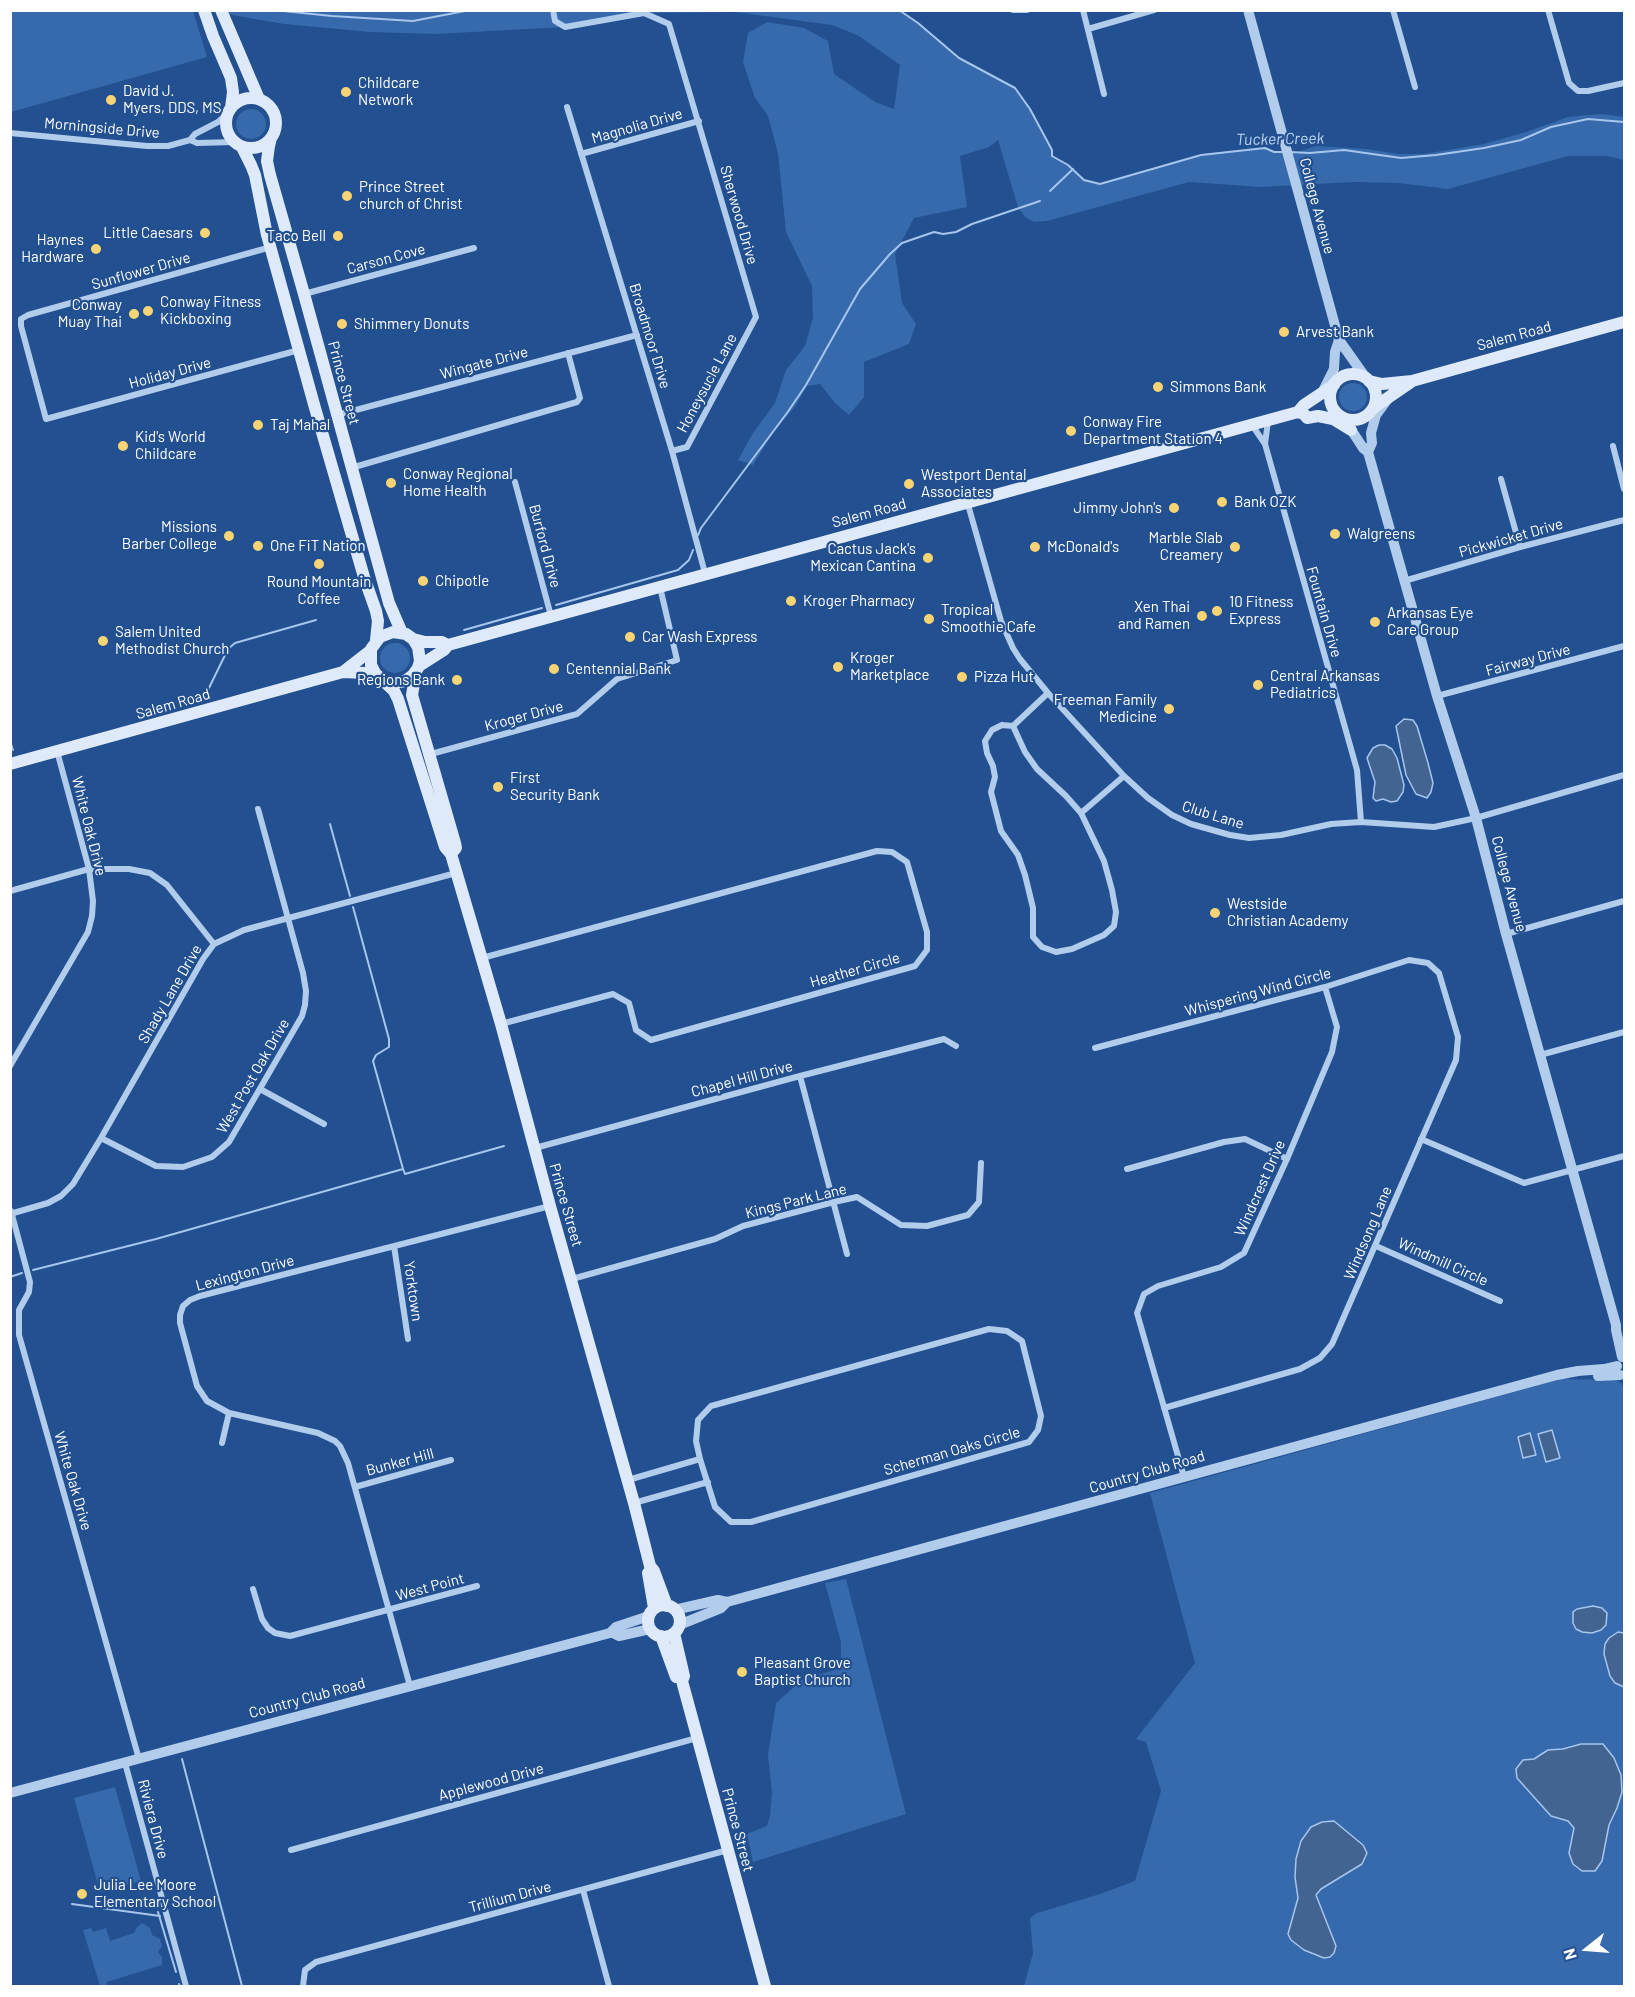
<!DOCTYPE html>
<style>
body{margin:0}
#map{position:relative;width:1635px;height:1997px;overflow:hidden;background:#225090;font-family:Barlow,sans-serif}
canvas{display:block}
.frame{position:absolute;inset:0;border:12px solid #fff;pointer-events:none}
.north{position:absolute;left:1557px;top:1919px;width:60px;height:60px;-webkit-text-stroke:4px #225090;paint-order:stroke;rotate:253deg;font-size:16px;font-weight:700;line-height:24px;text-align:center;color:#fff}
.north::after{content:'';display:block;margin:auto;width:21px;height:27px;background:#fff;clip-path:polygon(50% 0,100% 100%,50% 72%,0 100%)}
</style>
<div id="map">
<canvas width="1635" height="1997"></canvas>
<div class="frame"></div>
<div class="north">N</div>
</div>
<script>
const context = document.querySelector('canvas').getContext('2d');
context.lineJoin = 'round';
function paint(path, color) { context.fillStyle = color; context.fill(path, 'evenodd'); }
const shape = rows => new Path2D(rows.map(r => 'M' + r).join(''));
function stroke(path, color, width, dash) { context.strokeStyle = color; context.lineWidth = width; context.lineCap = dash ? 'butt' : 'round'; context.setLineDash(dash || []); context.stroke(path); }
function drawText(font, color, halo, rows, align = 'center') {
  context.font = font + ' Barlow,sans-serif'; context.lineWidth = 4.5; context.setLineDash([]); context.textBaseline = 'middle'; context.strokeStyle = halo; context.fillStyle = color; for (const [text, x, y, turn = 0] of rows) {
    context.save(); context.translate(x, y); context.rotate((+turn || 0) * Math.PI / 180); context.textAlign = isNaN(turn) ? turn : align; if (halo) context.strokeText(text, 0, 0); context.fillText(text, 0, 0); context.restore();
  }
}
const green = shape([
 [11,10,193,11,207,57,11,112],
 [221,11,899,11,918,23,959,58,1015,88,1030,109,1052,150,1052,156,1068,165,1084,180,1100,184,1201,155,1230,151,1265,148,1274,152,1298,152,1316,146,1367,149,1398,154,1424,154,1484,144,1526,132,1568,117,1587,115,1602,114,1624,117,1624,160,1607,156,1568,156,1448,189,1398,183,1354,182,1261,187,1189,182,1047,221,1034,222,1025,217,1018,207,998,140,989,147,960,156,967,207,914,218,895,254,902,303,916,324,909,344,864,362,864,397,849,415,835,403,820,384,807,386,794,408,774,431,753,465,738,460,753,433,775,403,786,370,805,346,813,318,812,286,786,232,778,153,768,116,755,98,743,62,748,33,767,22,804,28,828,41,834,74,875,102,894,109,900,65,859,36,832,25,735,12,644,13,565,27,435,34,370,32,284,24,221,13],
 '236 124a15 15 0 1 1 30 0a15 15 0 1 1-30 0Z',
 '1339 397a14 14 0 1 1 28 0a14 14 0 1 1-28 0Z',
 '380 658a15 15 0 1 1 30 0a15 15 0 1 1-30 0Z',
 [1561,1379,1616,1380,1621,1383,1624,1389,1624,1986,1024,1986,1033,1953,1030,1918,1037,1913,1100,1894,1135,1881,1161,1791,1146,1742,1136,1739,1195,1663,1150,1493],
 [846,1579,906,1814,753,1862,747,1834,767,1826,770,1816,772,1792,768,1755,776,1703,802,1680,838,1669,841,1662,841,1642,825,1583],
 [115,1787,141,1881,100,1892,74,1798],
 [142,1923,150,1928,152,1935,160,1939,162,1946,158,1952,162,1957,162,1965,107,1982,107,1986,100,1986,83,1930,91,1928,93,1932,106,1928,110,1941,134,1933,137,1927]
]);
const water = shape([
 [1404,719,1413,720,1417,726,1428,763,1433,783,1431,792,1427,798,1416,794,1406,775,1396,726,1404,719],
 [1379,745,1385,745,1392,749,1397,758,1404,785,1403,792,1397,801,1391,802,1383,799,1376,801,1373,798,1375,782,1367,758,1373,748,1379,745],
 [1552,1430,1560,1458,1546,1462,1538,1434,1552,1430],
 [1530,1433,1536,1455,1523,1458,1518,1437,1530,1433],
 [1593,1606,1602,1608,1607,1613,1606,1625,1601,1630,1592,1633,1582,1632,1576,1629,1573,1623,1573,1612,1577,1609,1593,1606],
 [1618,1632,1624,1633,1624,1687,1615,1683,1610,1676,1604,1654,1605,1644,1609,1638,1618,1632],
 [1581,1744,1603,1744,1614,1758,1621,1775,1622,1792,1617,1808,1609,1825,1602,1861,1595,1871,1582,1871,1573,1864,1569,1853,1574,1828,1568,1821,1551,1816,1517,1778,1516,1769,1523,1760,1534,1759,1548,1750,1563,1749,1581,1744],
 [1334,1821,1363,1845,1367,1853,1362,1864,1321,1889,1316,1895,1336,1946,1334,1953,1330,1957,1324,1958,1304,1950,1291,1940,1288,1934,1298,1898,1295,1877,1296,1859,1301,1841,1311,1827,1322,1822,1334,1821]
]);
const stream = shape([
 [273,10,332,16,413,21,470,10],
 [899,10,918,23,959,58,1015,88,1030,109,1052,150,1052,156,1068,165,1084,180,1100,184,1201,155,1265,148,1274,152,1285,152],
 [1290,152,1310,153,1344,150,1401,158,1436,155,1484,148,1521,140,1551,127,1588,119,1624,122],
 [1050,191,1073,169],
 [698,535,701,528,787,413,806,385,860,289,890,254,902,243,934,232,943,234,956,232,972,224,1040,201],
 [556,605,678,570,689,560,693,550],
 [464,630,542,608],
 [207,692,228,649,235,643,316,620],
 [10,741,13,750],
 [330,824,350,896],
 [353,907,389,1039,389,1047,376,1055,373,1061,403,1169],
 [33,1270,156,1239,403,1169,405,1174,504,1146],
 [10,1277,22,1273],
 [182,1759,242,1986],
 [72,1904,160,1916],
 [158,1912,176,1972],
 [179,1984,180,1986]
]);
const minor = shape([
 [553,10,555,21,565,27,644,13,669,24,756,317,687,447,672,451],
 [1013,10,1027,10],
 [1083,10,1104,94],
 [1393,10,1415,87],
 [1548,10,1569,83,1578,91,1588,91,1624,83],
 [1088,29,1154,10],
 [567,107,672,451,705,573],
 [10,133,147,146,168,146,190,140,197,143,235,142],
 [190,140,195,134,218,122,228,113],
 [581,154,699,121],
 [271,247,28,315,21,319,21,326,46,419,299,350],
 [304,294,474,248],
 [337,415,637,335],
 [1252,425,1265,444,1357,770,1361,822],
 [1265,444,1268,421],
 [1613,446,1624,489],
 [351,468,577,402,580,398,568,353],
 [1501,479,1520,547],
 [515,482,551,616],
 [967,501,1001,621,1013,648,1020,659,1048,693,1124,776,1148,798,1172,815,1191,824,1230,835,1249,838,1281,835,1331,824,1361,822,1434,827,1476,818,1624,775],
 [1404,581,1520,547,1624,520],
 [1437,696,1624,646],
 [1002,725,1013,726,1025,752,1037,769,1066,796,1081,813,1104,861,1112,890,1116,912,1114,926,1104,935,1072,949,1056,952,1042,947,1033,937,1033,908,1025,875,1018,855,1001,831,991,792,995,777,993,766,987,753,985,741,992,730,1002,725],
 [1013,726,1048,693],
 [431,754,577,714,617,679,677,660,660,587],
 [1081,813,1124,776],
 [10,891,89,869,129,869,150,873,167,885,214,944],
 [1506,934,1624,901],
 [482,958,877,851,892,852,907,862,927,932,927,950,915,966,651,1040,636,1030,629,1003,613,994,501,1024],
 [1095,1048,1325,987,1409,960,1428,963,1439,973,1458,1037,1456,1060,1332,1344,1320,1358,1300,1369,1164,1408],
 [1540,1055,1624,1032],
 [10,1066,88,932,92,916,93,901,89,869,57,751],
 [800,1076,847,1254],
 [260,1089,324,1124],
 [101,1138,156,1166,183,1167,212,1157,229,1142,302,1016,305,1005,306,991,303,973,258,809],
 [1421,1139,1524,1183,1624,1156],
 [535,1148,800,1076,944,1039,956,1046],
 [1127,1169,1224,1142,1245,1139,1287,1159],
 [11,1211,30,1282,29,1292,19,1310,19,1335,139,1759],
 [10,1214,48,1203,61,1196,73,1184,101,1138,203,959,214,944,244,930,456,873],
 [394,1246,408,1339],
 [1376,1246,1500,1301],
 [572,1279,715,1239,743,1226,834,1202,857,1197,901,1225,927,1226,968,1215,979,1202,981,1163],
 [989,1329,1007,1331,1022,1341,1041,1416,1038,1430,1029,1442,751,1522,731,1522,715,1507,700,1459,696,1441,698,1420,711,1406,989,1329],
 [222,1443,229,1413],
 [1184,1477,1137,1313,1144,1294,1158,1286,1221,1267,1244,1253,1287,1159,1332,1052,1337,1027,1325,987],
 [628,1480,700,1459],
 [355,1487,451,1460],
 [634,1503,708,1482],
 [253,1589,262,1619,268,1628,275,1633,290,1636,477,1586],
 [410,1686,348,1463,340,1446,335,1441,318,1433,229,1413,207,1401,197,1386,180,1323,180,1315,183,1306,190,1300,200,1296,550,1206],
 [125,1763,186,1986],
 [291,1850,697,1738],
 [583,1890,609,1986],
 [303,1986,305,1970,316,1962,728,1850]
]);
const tertiary = shape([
 [1248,10,1339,340,1366,378],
 [1323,391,1334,369,1335,352,1339,340],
 [1343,417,1363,448,1368,452,1437,696,1476,818,1506,934,1616,1325,1616,1330,1622,1357],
 [1368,452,1372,443,1371,433,1376,415,1387,400],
 [1598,1376,1620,1375],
 [674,1610,718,1600,727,1602],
 [679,1625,721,1608,727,1602,1557,1375,1578,1371,1604,1369,1617,1366],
 [611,1632,619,1636,650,1629],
 [10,1793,610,1633,616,1627,649,1616]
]);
const secondary = shape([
 [204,10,213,36,231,78,233,92,231,108],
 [221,10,259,99],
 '226 123a25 25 0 1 1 50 0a25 25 0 1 1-50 0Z',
 [271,138,269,146,267,161,270,175,304,294,389,603,402,633],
 [242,147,251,165,255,175,267,235,315,408,364,577,376,611,378,621,376,640],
 '1330 397a23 23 0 1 1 46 0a23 23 0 1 1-46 0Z',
 [1369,381,1382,384,1412,381,1624,322],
 [1373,408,1411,382],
 [1298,412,1304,414,1307,418,1318,416,1333,419,1351,430],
 [413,639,425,642,442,642,448,645],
 [419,666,444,650,448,645,1298,412,1304,405,1334,385],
 [343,672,370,651],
 [416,672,412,695,455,843,456,848,451,854],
 [385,682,396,683,405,681,413,675,418,668,420,661,418,647,413,639,406,634,393,632,380,637,371,649,371,665,375,673,394,691,398,699,445,847,451,854,501,1024,550,1206,634,1503,650,1566,654,1571,667,1606],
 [10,764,343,672,365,673,378,677],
 [648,1573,654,1608],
 '648 1621a16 16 0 1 1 32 0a16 16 0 1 1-32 0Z',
 [674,1633,684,1676,682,1681,765,1986],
 [661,1636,676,1677]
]);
const markers = [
 [346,92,6,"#f8d474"],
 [111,100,6,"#f8d474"],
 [347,196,6,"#f8d474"],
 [205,233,6,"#f8d474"],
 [338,236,6,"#f8d474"],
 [96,249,6,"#f8d474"],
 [148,311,6,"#f8d474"],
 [134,314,6,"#f8d474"],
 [342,324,6,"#f8d474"],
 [1284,332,6,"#f8d474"],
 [1158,387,6,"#f8d474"],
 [258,425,6,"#f8d474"],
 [1071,431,6,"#f8d474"],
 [123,446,6,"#f8d474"],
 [391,483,6,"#f8d474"],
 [909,484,6,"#f8d474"],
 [1222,502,6,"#f8d474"],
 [1174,508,6,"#f8d474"],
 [1335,534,6,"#f8d474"],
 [229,536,6,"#f8d474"],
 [258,546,6,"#f8d474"],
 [1035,547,6,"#f8d474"],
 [1235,547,6,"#f8d474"],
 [928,558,6,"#f8d474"],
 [319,564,6,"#f8d474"],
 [423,581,6,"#f8d474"],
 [791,601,6,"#f8d474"],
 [1217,611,6,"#f8d474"],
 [1202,616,6,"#f8d474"],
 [929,619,6,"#f8d474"],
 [1375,622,6,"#f8d474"],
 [630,637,6,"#f8d474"],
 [103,641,6,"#f8d474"],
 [838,667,6,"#f8d474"],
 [554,669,6,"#f8d474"],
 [962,677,6,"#f8d474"],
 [457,680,6,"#f8d474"],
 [1258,685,6,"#f8d474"],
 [1169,709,6,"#f8d474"],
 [498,787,6,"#f8d474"],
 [1215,913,6,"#f8d474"],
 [742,1672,6,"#f8d474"],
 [82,1894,6,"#f8d474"]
];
const poiNames = [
 ["Childcare",358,83],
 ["Network",358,100],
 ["David J.",123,91],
 ["Myers, DDS, MS",123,108],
 ["Prince Street",359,187],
 ["church of Christ",359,204],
 ["Little Caesars",193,233,"right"],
 ["Taco Bell",326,236,"right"],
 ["Haynes",84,240,"right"],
 ["Hardware",84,257,"right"],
 ["Conway Fitness",160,302],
 ["Kickboxing",160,319],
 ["Conway",122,305,"right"],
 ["Muay Thai",122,322,"right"],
 ["Shimmery Donuts",354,324],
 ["Arvest Bank",1296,332],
 ["Simmons Bank",1170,387],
 ["Conway Fire",1083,422],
 ["Department Station 4",1083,439],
 ["Taj Mahal",270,425],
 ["Kid's World",135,437],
 ["Childcare",135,454],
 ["Conway Regional",403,474],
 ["Home Health",403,491],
 ["Westport Dental",921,475],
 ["Associates",921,492],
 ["Bank OZK",1234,502],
 ["Jimmy John's",1162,508,"right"],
 ["Missions",217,527,"right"],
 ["Barber College",217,544,"right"],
 ["Walgreens",1347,534],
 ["Marble Slab",1223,538,"right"],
 ["Creamery",1223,555,"right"],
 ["One FiT Nation",270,546],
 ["McDonald's",1047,547],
 ["Cactus Jack's",916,549,"right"],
 ["Mexican Cantina",916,566,"right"],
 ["Chipotle",435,581],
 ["Round Mountain",319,582,"center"],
 ["Coffee",319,599,"center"],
 ["Kroger Pharmacy",803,601],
 ["10 Fitness",1229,602],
 ["Express",1229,619],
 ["Xen Thai",1190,607,"right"],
 ["and Ramen",1190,624,"right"],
 ["Tropical",941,610],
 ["Smoothie Cafe",941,627],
 ["Arkansas Eye",1387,613],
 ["Care Group",1387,630],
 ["Salem United",115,632],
 ["Methodist Church",115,649],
 ["Car Wash Express",642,637],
 ["Kroger",850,658],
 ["Marketplace",850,675],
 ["Centennial Bank",566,669],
 ["Central Arkansas",1270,676],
 ["Pediatrics",1270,693],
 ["Pizza Hut",974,677],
 ["Regions Bank",445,680,"right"],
 ["Freeman Family",1157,700,"right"],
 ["Medicine",1157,717,"right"],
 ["First",510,778],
 ["Security Bank",510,795],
 ["Westside",1227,904],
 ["Christian Academy",1227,921],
 ["Pleasant Grove",754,1663],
 ["Baptist Church",754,1680],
 ["Julia Lee Moore",94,1885],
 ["Elementary School",94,1902]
];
const streetNames = [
 ["Magnolia Drive",637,126,-16],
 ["Morningside Drive",102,128,5],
 ["College Avenue",1317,206,75],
 ["Sherwood Drive",739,215,74],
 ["Carson Cove",386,259,-15],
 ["Sunflower Drive",141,271,-16],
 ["Broadmoor Drive",650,336,73],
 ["Salem Road",1514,336,-15],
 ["Wingate Drive",484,363,-15],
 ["Holiday Drive",170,373,-15],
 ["Prince Street",344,383,75],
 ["Honeysucle Lane",707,383,-62],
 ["Salem Road",869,513,-15],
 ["Pickwicket Drive",1511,538,-16],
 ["Burford Drive",545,546,75],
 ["Fountain Drive",1324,612,74],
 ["Fairway Drive",1528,660,-15],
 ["Salem Road",173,704,-16],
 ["Kroger Drive",524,716,-15],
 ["Club Lane",1213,815,17],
 ["White Oak Drive",89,826,76],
 ["College Avenue",1509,884,75],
 ["Heather Circle",855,970,-16],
 ["Whispering Wind Circle",1258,992,-15],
 ["Shady Lane Drive",170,994,-60],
 ["West Post Oak Drive",253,1076,-60],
 ["Chapel Hill Drive",742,1079,-15],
 ["Windcrest Drive",1260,1188,-66],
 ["Kings Park Lane",796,1201,-14],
 ["Prince Street",566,1205,74],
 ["Windsong Lane",1368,1233,-67],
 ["Windmill Circle",1443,1262,24],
 ["Lexington Drive",245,1273,-15],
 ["Yorktown",413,1291,82],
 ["Scherman Oaks Circle",952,1451,-16],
 ["Bunker Hill",400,1462,-15],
 ["Country Club Road",1147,1472,-16],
 ["White Oak Drive",73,1481,74],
 ["West Point",430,1587,-15],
 ["Country Club Road",307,1698,-15],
 ["Applewood Drive",491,1782,-15],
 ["Riviera Drive",153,1819,75],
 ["Prince Street",738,1830,75],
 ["Trillium Drive",510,1897,-15]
];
const waterNames = [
 ["Tucker Creek",1280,139,-1]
];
paint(green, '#366aad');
paint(water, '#436491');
stroke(water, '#a6c6ed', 1.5);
stroke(stream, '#a6c6ed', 2);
stroke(minor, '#b2ccec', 6);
stroke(tertiary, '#b2ccec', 10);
stroke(secondary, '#deeaf9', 12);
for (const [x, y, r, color] of markers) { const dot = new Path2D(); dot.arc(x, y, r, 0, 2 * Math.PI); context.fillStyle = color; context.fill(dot); stroke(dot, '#225090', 2); }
drawText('15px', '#fff', '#225090', poiNames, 'left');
drawText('15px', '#fff', '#225090', streetNames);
drawText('italic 16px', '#bed6f3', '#225090', waterNames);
</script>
